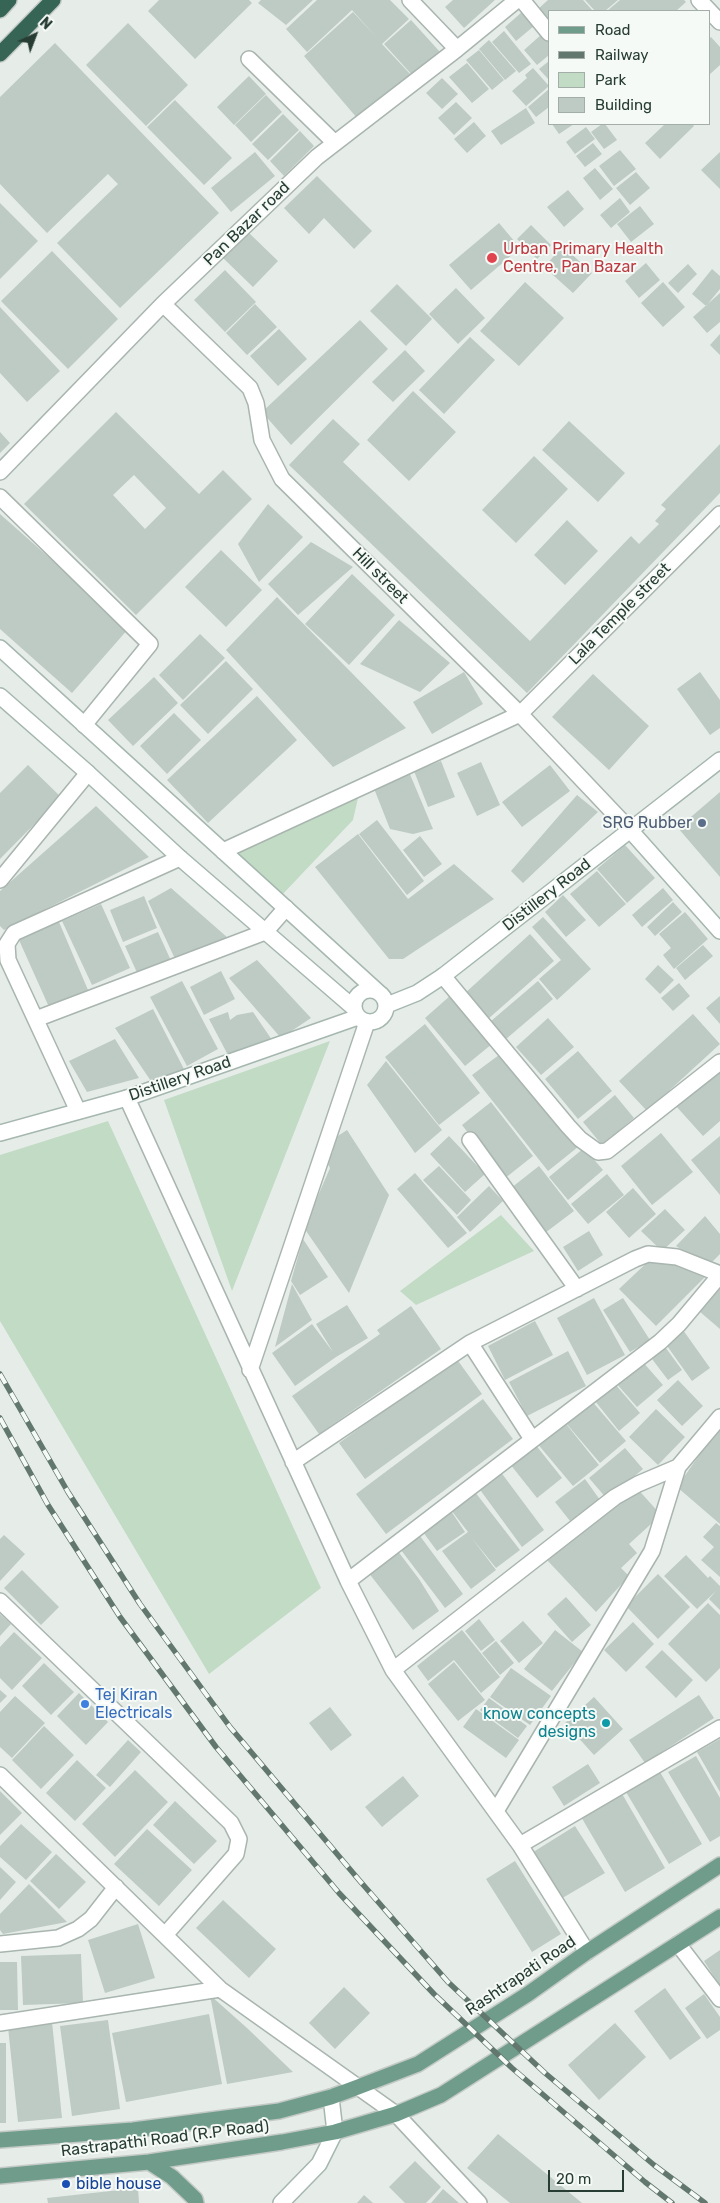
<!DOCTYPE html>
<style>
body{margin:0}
#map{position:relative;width:720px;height:2203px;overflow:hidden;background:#e6ede9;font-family:Rubik,sans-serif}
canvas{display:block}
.legend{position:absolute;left:548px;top:10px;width:162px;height:115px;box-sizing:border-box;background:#f6faf7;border:1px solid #a3aea9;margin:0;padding:6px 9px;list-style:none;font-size:15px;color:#273d34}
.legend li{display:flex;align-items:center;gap:10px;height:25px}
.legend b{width:25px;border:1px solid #a3aea9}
.north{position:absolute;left:10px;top:10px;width:50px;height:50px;-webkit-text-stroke:4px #f6faf7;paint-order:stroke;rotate:43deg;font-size:14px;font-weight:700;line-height:20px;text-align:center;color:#273d34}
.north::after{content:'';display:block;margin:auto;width:18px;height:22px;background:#273d34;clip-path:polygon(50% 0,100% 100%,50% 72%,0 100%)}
.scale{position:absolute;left:548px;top:2170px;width:76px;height:22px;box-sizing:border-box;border:2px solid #273d34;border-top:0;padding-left:6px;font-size:15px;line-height:18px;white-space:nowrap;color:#273d34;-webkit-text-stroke:4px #f6faf7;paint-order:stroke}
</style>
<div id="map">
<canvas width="720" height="2203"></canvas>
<ul class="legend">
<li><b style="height:6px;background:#709d8b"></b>Road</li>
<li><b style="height:6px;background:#62786f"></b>Railway</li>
<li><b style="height:14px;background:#c2dbc5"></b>Park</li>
<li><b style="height:14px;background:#becac4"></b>Building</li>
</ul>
<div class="north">N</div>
<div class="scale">20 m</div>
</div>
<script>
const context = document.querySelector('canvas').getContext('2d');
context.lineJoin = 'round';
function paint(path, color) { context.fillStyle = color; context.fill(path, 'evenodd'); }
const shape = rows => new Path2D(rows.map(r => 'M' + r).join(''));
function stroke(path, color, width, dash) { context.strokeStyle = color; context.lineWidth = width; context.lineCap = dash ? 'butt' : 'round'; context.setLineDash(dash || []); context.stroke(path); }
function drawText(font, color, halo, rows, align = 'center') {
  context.font = font + ' Rubik,sans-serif'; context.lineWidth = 4; context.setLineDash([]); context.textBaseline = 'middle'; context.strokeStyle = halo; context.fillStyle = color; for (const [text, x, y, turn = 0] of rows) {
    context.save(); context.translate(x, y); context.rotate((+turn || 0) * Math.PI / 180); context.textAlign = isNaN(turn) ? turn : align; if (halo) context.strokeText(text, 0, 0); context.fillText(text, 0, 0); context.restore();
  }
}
const green = shape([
 [361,785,353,820,281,896,234,850],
 [330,1041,232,1291,164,1100],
 [108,1121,321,1588,209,1674,0,1321,0,1155],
 [501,1215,534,1251,416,1305,400,1291]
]);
const building = shape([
 [159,0,249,0,252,3,195,59,148,11],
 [261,0,313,0,286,25,258,3],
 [317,0,390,0,409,19,382,44,412,76,357,118,304,56,353,12,377,38,352,10,307,52,286,29],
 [453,0,495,0,464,28,445,7],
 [548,0,583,0,593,11,549,11,549,22,537,10],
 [585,0,618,0,605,11,595,11],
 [620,0,684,0,686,2,676,11,607,11],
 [522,12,534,26,516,41,505,27],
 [411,20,440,52,413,76,384,44],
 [128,23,188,85,146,126,86,65],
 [504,31,531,64,519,73,492,42],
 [542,34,549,42,549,55,537,65,524,50],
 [711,37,720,47,720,65,709,75,709,39],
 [489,40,516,71,505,80,479,49],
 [55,43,219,213,120,308,57,243,118,184,108,174,47,233,0,184,0,97],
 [479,50,504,80,492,90,466,60],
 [549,61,549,80,539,69],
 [467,63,489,89,472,103,449,77],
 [533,68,549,86,526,106,512,91,527,78,525,75],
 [249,76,266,94,234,125,217,107],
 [442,78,458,94,442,109,426,93],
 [549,89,549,107,536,117,528,107],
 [266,95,282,112,251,142,235,125],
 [175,100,232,158,204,185,147,127],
 [456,102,472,118,454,135,438,118],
 [526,108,535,123,501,145,491,131],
 [283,114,299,130,268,160,252,144],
 [474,122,486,136,467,153,454,139],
 [552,124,574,124,559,134],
 [602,124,605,124,617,140,604,149,591,132],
 [665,124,692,124,694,126,660,159,645,143],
 [586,127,595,139,575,154,566,142],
 [300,131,314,146,284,176,270,161],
 [593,143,602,154,585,167,576,156],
 [620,150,636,169,614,186,599,166],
 [255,152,275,176,231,212,211,188],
 [720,152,720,189,701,170],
 [595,168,613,189,600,200,583,178],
 [636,172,650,188,630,205,616,188],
 [317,176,372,231,354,249,324,218,309,234,284,208],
 [568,190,584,209,564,227,547,207],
 [620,198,630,212,611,228,600,215],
 [0,203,38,241,0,279],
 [640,206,654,224,631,242,617,224],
 [499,223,520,248,471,290,449,265],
 [531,225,551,245,537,259,517,239],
 [248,232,278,261,253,287,223,258],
 [563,246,592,273,573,293,544,267],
 [52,251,118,319,68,369,1,301],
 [646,263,660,280,639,298,625,281],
 [688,264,697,274,678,293,668,283],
 [712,269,720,276,720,289,706,306,692,294],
 [225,270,256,302,225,332,194,300],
 [525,282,564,318,519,366,480,331],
 [663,282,685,307,663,327,641,303],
 [397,284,432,319,406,346,370,311],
 [456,288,485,318,458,344,429,314],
 [720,293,720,322,707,333,693,317],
 [255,304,277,327,247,355,226,333],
 [0,307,60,371,27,402,0,373],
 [360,320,388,349,291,445,262,412],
 [279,329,307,359,278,386,250,356],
 [720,334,720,355,710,345],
 [470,337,495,360,444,414,419,390],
 [405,350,425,371,393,402,372,382],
 [413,391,456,432,409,481,367,440],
 [116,412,199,494,223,470,252,499,136,615,24,504],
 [134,475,166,508,145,529,113,495],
 [333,419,360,444,343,462,530,641,631,536,639,544,659,524,655,521,666,509,661,505,720,444,720,493,527,693,289,465],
 [569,421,625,473,598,502,542,450],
 [0,432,10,443,0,453],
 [534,456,568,489,516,543,482,510],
 [268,504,303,537,259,582,238,544],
 [0,514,129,628,72,693,0,629],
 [567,520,598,551,565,585,534,555],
 [311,542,353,567,298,615,268,584],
 [221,550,262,590,226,627,185,587],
 [352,574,395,615,349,665,305,624],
 [277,597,406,728,333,767,226,650],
 [399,620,450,663,420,692,360,664],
 [200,634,225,658,183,700,159,675],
 [226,661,253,689,208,734,180,705],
 [464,672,483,704,432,734,413,702],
 [700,672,720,700,720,728,710,735,677,689],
 [593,674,649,726,609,770,552,717],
 [154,677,178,703,133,746,108,720],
 [257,696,297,740,208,823,167,780],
 [174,713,201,740,167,774,140,746],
 [441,761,455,797,428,807,414,771],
 [481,762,500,805,477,816,457,773],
 [28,765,61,797,0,859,0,793],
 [550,765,570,791,522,827,502,802],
 [409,772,433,829,413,834,390,829,373,786],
 [720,792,720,877,678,828],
 [577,795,598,812,523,883,511,871],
 [96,806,149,857,4,930,0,926,0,891],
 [377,820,424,881,407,895,359,834],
 [358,834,408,899,454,864,494,899,403,959,389,959,315,867],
 [420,836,442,864,424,877,403,850],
 [625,845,655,878,627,903,597,869],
 [597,871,626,904,599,927,570,894],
 [171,888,228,938,176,961,148,901],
 [663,888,673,900,642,927,632,915],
 [563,895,586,920,566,937,545,912],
 [144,896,157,928,123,942,110,910],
 [673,902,682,912,655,936,647,927],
 [101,904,130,968,92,985,62,921],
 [685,912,708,939,674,969,663,955,671,948,659,934],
 [543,917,591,969,557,1000,539,979,561,960,532,927],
 [59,922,88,990,49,1007,19,940],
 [158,932,172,963,139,977,125,946],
 [530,934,554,961,488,1019,464,994],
 [703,945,713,956,685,980,676,968],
 [257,960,311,1018,281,1038,229,978],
 [658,965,674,980,660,994,645,979],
 [221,971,235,999,204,1015,190,987],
 [182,981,218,1049,187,1066,150,997],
 [538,981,553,999,506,1039,491,1021],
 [679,983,690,996,673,1011,661,998],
 [451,995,492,1044,465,1066,425,1018],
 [720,996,720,1024,706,1008],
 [153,1009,185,1071,155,1087,115,1028],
 [228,1012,230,1020,237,1015,253,1012,272,1040,229,1057,209,1019],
 [693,1014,720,1044,647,1111,619,1081],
 [548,1018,574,1047,541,1075,516,1047],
 [425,1024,480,1093,439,1125,385,1057],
 [115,1039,139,1078,87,1092,69,1061],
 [578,1051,612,1091,578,1119,545,1079],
 [499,1055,578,1147,548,1171,472,1075],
 [386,1061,442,1130,415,1153,367,1085],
 [720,1069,720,1121,703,1136,675,1105],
 [615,1095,634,1118,602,1145,583,1122],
 [491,1102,533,1156,504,1179,462,1125],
 [347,1130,389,1195,349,1293,304,1228,330,1168,325,1159,333,1152,327,1143],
 [661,1133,693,1172,652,1205,621,1166],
 [449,1136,485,1174,465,1192,430,1154],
 [720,1136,720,1195,691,1160],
 [584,1148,603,1170,568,1200,549,1177],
 [439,1166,471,1200,457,1215,423,1180],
 [539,1166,574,1211,545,1233,511,1188],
 [415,1173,467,1233,448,1248,397,1189],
 [607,1174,624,1195,588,1224,571,1204],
 [489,1186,503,1201,470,1232,457,1217],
 [633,1188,656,1214,629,1238,606,1212],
 [665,1209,685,1230,662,1251,641,1231],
 [705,1216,720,1234,720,1254,707,1267,676,1246],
 [589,1231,603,1255,578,1271,563,1247],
 [303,1239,328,1277,300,1295,291,1281],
 [654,1256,709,1273,656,1326,619,1289],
 [292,1284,312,1320,275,1347],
 [720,1287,720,1329,699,1311],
 [594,1298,625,1355,587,1375,557,1318],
 [623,1298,650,1340,630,1352,603,1310],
 [347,1305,368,1338,336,1357,295,1386,272,1353,312,1324,333,1352,316,1324],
 [411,1306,441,1349,319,1434,292,1396,380,1334,377,1330],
 [535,1321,553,1355,505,1380,488,1346],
 [683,1330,710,1368,692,1381,665,1343],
 [663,1344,682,1370,668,1380,649,1355],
 [568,1351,586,1386,527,1416,509,1382],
 [456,1358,482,1394,365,1479,339,1443],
 [642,1361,663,1385,637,1407,616,1383],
 [678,1380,703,1406,682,1426,657,1400],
 [615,1384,640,1413,619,1431,595,1401],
 [483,1399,513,1439,386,1534,356,1494],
 [591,1400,626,1441,600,1463,565,1422],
 [656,1409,685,1437,658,1465,629,1437],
 [563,1420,599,1465,573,1486,536,1442],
 [720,1425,720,1524,677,1487],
 [535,1444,562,1478,537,1498,510,1464],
 [625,1448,643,1469,607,1499,589,1478],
 [500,1471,544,1530,522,1547,478,1487],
 [585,1479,603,1504,574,1526,555,1502],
 [635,1486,661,1515,629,1544,637,1553,621,1568,629,1576,596,1612,547,1560],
 [475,1492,520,1550,496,1568,471,1537,496,1570,471,1589,442,1551,468,1532,451,1510],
 [451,1511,465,1532,437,1551,423,1532],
 [716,1523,720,1526,720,1577,701,1560,714,1547,703,1537],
 [4,1535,25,1554,0,1581,0,1539],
 [420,1536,463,1594,445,1608,401,1550],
 [397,1550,419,1579,439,1611,413,1630,368,1572],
 [686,1555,708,1578,710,1576,720,1586,720,1610,709,1599,716,1591,697,1609,664,1576],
 [22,1570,59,1607,41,1625,4,1588],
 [658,1574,690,1607,658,1639,626,1606],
 [566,1597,591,1625,572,1642,547,1614],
 [708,1603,720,1615,720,1668,706,1682,668,1644],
 [0,1614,11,1624,0,1636],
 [479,1619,495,1640,481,1651,465,1631],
 [523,1621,543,1643,519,1663,500,1641],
 [633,1622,654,1644,626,1672,604,1650],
 [462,1630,500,1677,481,1693,454,1660,428,1681,417,1666],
 [555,1630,583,1652,552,1691,524,1669],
 [14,1632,42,1658,12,1690,0,1678,0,1647],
 [496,1641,514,1663,500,1675,482,1653],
 [662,1650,693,1680,676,1698,645,1667],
 [454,1662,485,1700,458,1721,428,1684],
 [44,1663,74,1692,51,1715,22,1686],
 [511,1668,551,1696,530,1725,490,1697],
 [0,1690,7,1696,0,1703],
 [79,1693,108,1722,86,1745,57,1716],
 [699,1695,714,1718,645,1763,629,1740],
 [15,1696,45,1723,12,1758,0,1747,0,1712],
 [594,1697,623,1729,594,1755,565,1723],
 [489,1698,527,1726,518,1738,480,1710],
 [330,1707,352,1735,331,1751,309,1723],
 [476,1709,519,1740,506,1758,463,1727],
 [44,1726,74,1755,41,1789,12,1760],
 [720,1739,720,1792,697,1752],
 [128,1740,141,1752,110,1787,96,1775],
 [696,1756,720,1798,720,1836,710,1842,668,1772],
 [77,1760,106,1788,75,1821,46,1793],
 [588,1764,600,1783,564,1806,552,1787],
 [135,1770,168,1802,115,1857,82,1824],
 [660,1772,702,1844,669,1864,626,1792],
 [403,1776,419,1796,382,1827,365,1807],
 [0,1791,22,1813,0,1835],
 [621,1792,665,1868,625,1892,580,1815],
 [175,1801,217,1841,194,1864,153,1825],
 [21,1824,52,1852,26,1880,0,1857,0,1846],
 [575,1826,605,1873,559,1900,530,1854],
 [147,1829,192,1870,159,1906,114,1864],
 [56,1854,86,1882,59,1909,30,1881],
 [515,1861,561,1934,532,1952,486,1879],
 [0,1867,16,1882,0,1900],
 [29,1884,67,1922,3,1934,0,1930,0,1914],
 [223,1900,276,1949,249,1978,196,1928],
 [138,1924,155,1978,105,1993,88,1940],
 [720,1950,720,1986,704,1961],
 [81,1954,83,2003,23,2005,21,1956],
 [0,1962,17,1962,18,2010,0,2010],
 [344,1987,370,2013,335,2049,309,2023],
 [665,1988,701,2038,670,2060,634,2011],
 [704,1994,720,2017,720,2030,707,2039,685,2008],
 [210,1995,247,2028,293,2072,227,2084],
 [209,2014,222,2084,126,2102,112,2033],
 [108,2020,120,2109,72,2116,60,2026],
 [52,2022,62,2118,18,2122,8,2027],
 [615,2023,646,2057,599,2100,568,2065],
 [0,2043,6,2043,6,2123,0,2123],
 [498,2134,582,2203,510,2203,467,2168],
 [415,2161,441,2187,426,2203,405,2203,389,2187],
 [138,2188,139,2203,48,2203,47,2198],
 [443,2189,459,2203,431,2203],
 [364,2195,373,2203,357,2203]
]);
const street = shape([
 [410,0,457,49],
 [522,0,549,33],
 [699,0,720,22],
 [249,59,335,143],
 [163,304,250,388,256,403,262,440,282,479,520,714,630,830],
 [0,472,163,304,317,157,457,49,517,0],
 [0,497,150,644,84,725],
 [223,851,520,714,720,514],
 [0,880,88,773],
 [443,976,568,1126,580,1139,598,1152,607,1151,720,1062],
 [36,1019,265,932,286,908],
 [127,1098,348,1581,393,1670,520,1845,587,1952],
 [78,1111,8,960,7,944,14,933,180,858],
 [470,1140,577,1289],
 [470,1343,532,1439],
 [250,1370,367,1022],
 [293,1462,470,1343,635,1259,648,1254,677,1257,720,1274],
 [348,1581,660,1342,679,1324,720,1275],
 [0,1601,231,1823,239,1839,236,1854,165,1935],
 [393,1670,615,1497,638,1484,678,1467],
 [0,1775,220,1989,396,2114,479,2203],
 [496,1811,652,1551,678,1467,720,1417],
 [520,1845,720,1728],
 [0,1944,58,1938,78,1929,91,1919,116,1887],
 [678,1944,720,1999],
 [0,2023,220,1989]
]);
const secondary = shape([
 [0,648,378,992],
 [0,696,88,773,180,858,354,1008],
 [630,830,720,931],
 '354 1006a16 16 0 1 1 32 0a16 16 0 1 1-32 0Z',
 [387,1005,417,993,443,976,720,760],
 [0,1133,127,1098,358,1017],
 [281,2203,319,2164,335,2132,331,2097]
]);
const primary = shape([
 [0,2140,133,2130,279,2111,331,2097,358,2087,418,2064,528,1994,587,1952,720,1865],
 [149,2162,172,2177,195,2199,196,2203],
 [0,2176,149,2162,282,2142,335,2132,396,2114,441,2095,720,1917]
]);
const highway = shape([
 [0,10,9,0],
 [0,54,53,0]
]);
const rail = shape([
 [0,1374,68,1492,140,1604,230,1727,359,1880,448,1982,545,2073,654,2165,705,2203],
 [0,1418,48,1505,120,1617,216,1747,339,1893,434,1994,512,2068,645,2182,672,2203]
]);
const markers = [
 [492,258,6,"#e0444e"],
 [702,823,5,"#5c6f8a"],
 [85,1704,5,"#3f7fe0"],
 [606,1723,5,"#0f9aa8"],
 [66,2184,5,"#1a4fb4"]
];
const streetNames = [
 ["Pan Bazar road",247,224,-44],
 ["Hill street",380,576,45],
 ["Lala Temple street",620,614,-45],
 ["Distillery Road",547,895,-38],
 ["Distillery Road",180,1079,-19],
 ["Rashtrapati Road",521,1976,-34],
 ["Rastrapathi Road (R.P Road)",165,2139,-7]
];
const healthNames = [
 ["Urban Primary Health",503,249],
 ["Centre, Pan Bazar",503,267]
];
const serviceNames = [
 ["SRG Rubber",692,823]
];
const shopNames = [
 ["Tej Kiran",95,1695],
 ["Electricals",95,1713]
];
const cultureNames = [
 ["know concepts",596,1714],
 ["designs",596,1732]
];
const transitNames = [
 ["bible house",76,2184]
];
paint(green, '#c2dbc5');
paint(building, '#becac4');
stroke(street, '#a9b5af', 18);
stroke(secondary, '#a5b7af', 18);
stroke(primary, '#c3c9c6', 18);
stroke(highway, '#c3c9c6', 18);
stroke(street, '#fff', 15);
stroke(secondary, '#fff', 15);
stroke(primary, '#709d8b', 15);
stroke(highway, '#366555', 15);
stroke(rail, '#62786f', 5.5);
stroke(rail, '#f6faf7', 4, [11]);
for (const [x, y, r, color] of markers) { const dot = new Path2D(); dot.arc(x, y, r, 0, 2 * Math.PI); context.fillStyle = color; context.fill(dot); stroke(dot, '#f6faf7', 2); }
drawText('16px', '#273d34', '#f6faf7', streetNames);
drawText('16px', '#be3a42', '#f6faf7', healthNames, 'left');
drawText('16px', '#4e5e75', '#f6faf7', serviceNames, 'right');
drawText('16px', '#366cbe', '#f6faf7', shopNames, 'left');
drawText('16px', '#0d838f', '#f6faf7', cultureNames, 'right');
drawText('16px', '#164399', '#f6faf7', transitNames, 'left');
</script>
